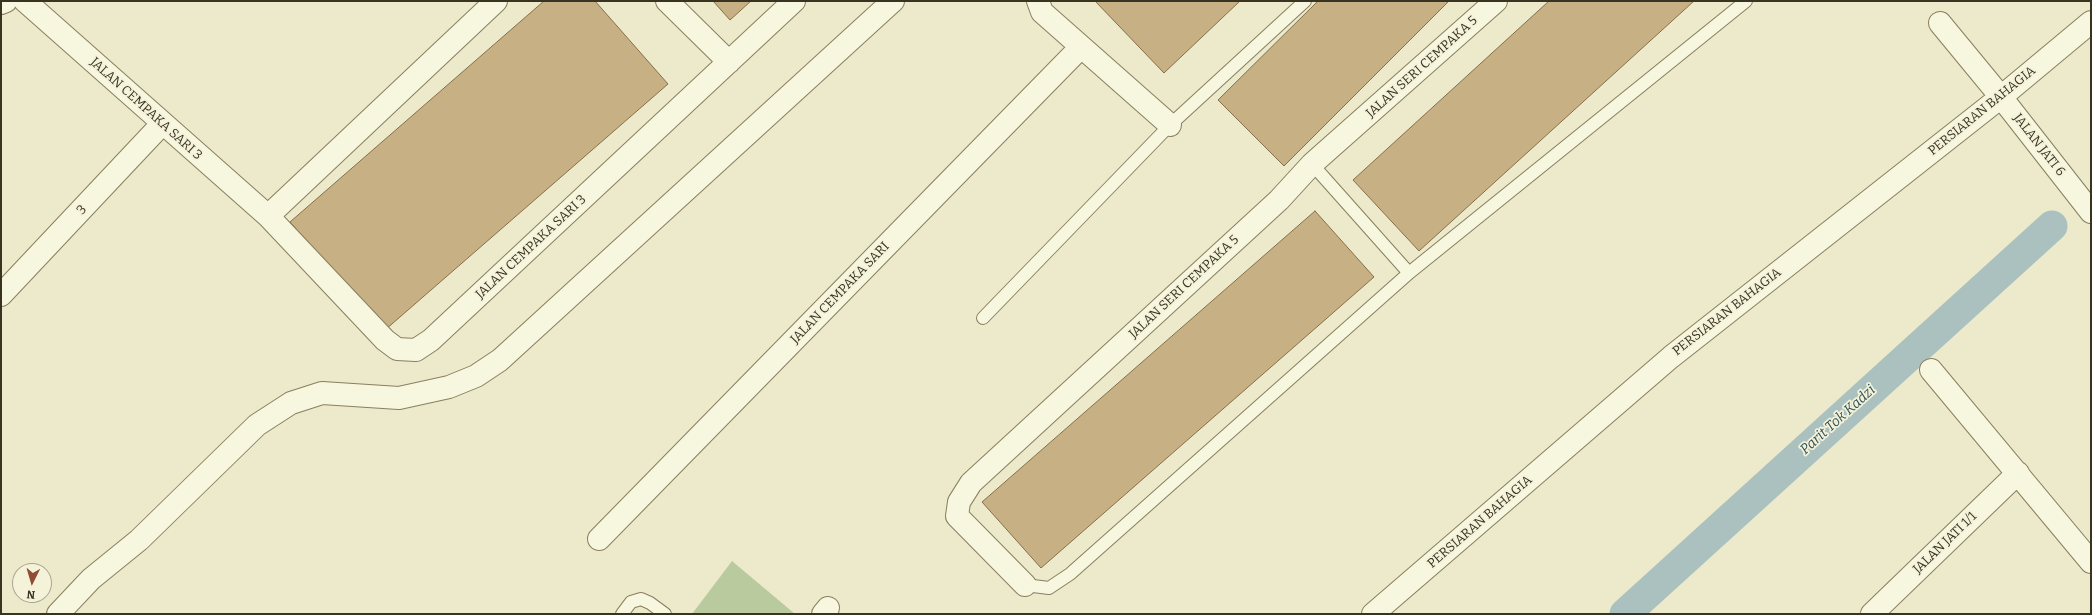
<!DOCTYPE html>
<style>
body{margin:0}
#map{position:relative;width:2092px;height:615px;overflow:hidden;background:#eceacb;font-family:Bitter,serif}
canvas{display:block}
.frame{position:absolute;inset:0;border:2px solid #393322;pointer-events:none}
.north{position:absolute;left:12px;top:563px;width:40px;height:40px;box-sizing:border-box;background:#f4f3da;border:1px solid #a9a690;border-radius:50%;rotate:185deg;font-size:11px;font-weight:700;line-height:16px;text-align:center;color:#393322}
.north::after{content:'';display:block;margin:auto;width:14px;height:18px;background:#924b34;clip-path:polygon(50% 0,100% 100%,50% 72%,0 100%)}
</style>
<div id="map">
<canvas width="2092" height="615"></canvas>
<div class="frame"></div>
<div class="north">N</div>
</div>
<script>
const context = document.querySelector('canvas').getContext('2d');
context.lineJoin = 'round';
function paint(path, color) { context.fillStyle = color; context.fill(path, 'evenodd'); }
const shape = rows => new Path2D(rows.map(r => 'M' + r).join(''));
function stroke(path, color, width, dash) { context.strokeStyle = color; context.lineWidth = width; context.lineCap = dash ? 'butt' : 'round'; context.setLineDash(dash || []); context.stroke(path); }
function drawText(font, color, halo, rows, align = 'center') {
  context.font = font + ' Bitter,serif'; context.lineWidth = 3.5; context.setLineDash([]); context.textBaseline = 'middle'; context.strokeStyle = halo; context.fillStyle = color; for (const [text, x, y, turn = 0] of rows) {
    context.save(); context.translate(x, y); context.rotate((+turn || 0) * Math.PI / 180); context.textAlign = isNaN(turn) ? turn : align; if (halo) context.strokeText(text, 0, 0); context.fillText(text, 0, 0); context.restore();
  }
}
const green = shape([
 [732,561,795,614,692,614]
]);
const canal = shape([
 [1625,614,2052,226]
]);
const building = shape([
 [544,1,595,1,668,84,385,330,290,222,544,1],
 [713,1,751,1,730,20,713,1],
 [1095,1,1240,1,1164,73,1095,1],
 [1318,1,1449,1,1284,166,1218,100,1318,1],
 [1549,1,1694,1,1419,251,1353,180,1549,1],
 [1315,211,1374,277,1041,568,982,502,1315,211]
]);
const service = shape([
 [1312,164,1409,273],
 [983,318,1170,125,1305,1],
 [1025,585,1049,588,1070,574,1409,273,1746,1],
 [622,614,631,602,641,599,650,603,665,614]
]);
const minor = shape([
 [25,1,268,216,385,340,397,349,416,350,431,340,794,1],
 [667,1,729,62],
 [1038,1,1042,12,1170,125],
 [1,3,6,1],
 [1940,23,2001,97,2091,212],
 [268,216,496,1],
 [1,295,162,124],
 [1931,370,2091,562],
 [599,539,1081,47],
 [1025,585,957,516,959,502,971,483,1279,200,1312,164,1496,1],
 [58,614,91,579,139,540,257,425,291,403,322,393,399,398,449,387,476,376,500,360,893,1],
 [823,614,828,608],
 [1373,614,1671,357,2001,97,2091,22],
 [1872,614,2018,473]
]);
const streetNames = [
 ["JALAN SERI CEMPAKA 5",1422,67,-42],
 ["JALAN CEMPAKA SARI 3",146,109,42],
 ["PERSIARAN BAHAGIA",1982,111,-39],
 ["JALAN JATI 6",2039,145,52],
 ["3",82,210,-47],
 ["JALAN CEMPAKA SARI 3",531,247,-43],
 ["JALAN SERI CEMPAKA 5",1184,287,-43],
 ["JALAN CEMPAKA SARI",840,293,-46],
 ["PERSIARAN BAHAGIA",1727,312,-38],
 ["PERSIARAN BAHAGIA",1480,522,-41],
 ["JALAN JATI 1/1",1945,543,-44]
];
const waterNames = [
 ["Parit Tok Kadzi",1838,420,-42]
];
paint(green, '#baca9f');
stroke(canal, '#abc1c0', 31);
paint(building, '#c7b084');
stroke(building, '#856f48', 1);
stroke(service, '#887f60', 14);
stroke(minor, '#887f60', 24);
stroke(service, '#f7f6de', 12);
stroke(minor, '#f7f6de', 22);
drawText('13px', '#393322', '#f4f3da', streetNames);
drawText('italic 14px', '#335158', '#f4f3da', waterNames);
</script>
